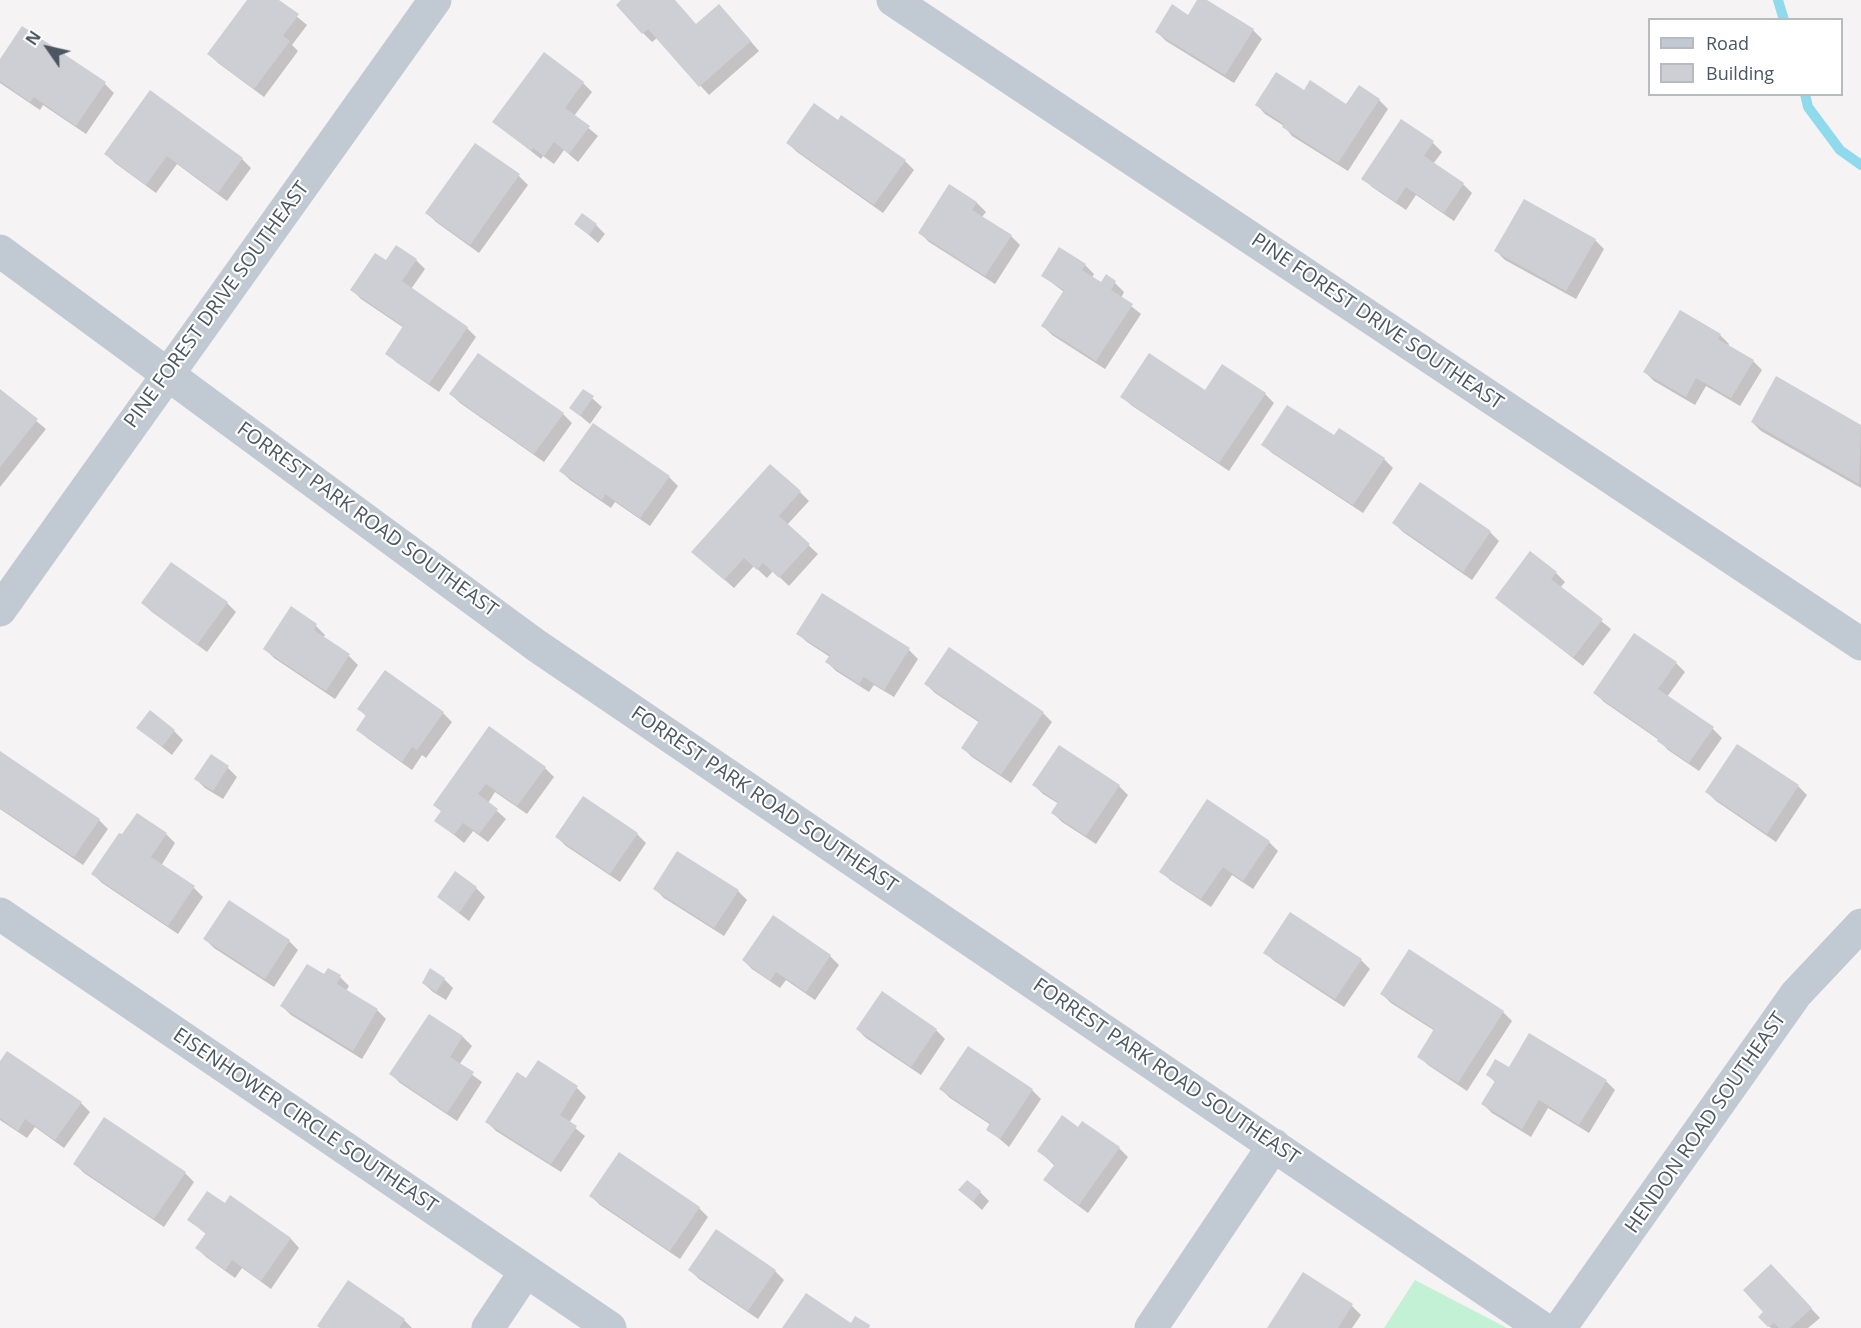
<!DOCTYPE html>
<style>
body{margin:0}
#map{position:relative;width:1861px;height:1328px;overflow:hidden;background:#f5f3f3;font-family:"Open Sans",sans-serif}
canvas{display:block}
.legend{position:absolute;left:1648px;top:18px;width:195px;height:78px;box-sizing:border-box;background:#fff;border:2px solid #b7bbc0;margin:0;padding:8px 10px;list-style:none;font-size:18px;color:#4a5661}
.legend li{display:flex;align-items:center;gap:12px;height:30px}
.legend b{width:30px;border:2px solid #b7bbc0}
.north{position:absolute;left:18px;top:18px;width:60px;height:60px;-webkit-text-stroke:4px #fff;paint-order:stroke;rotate:304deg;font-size:16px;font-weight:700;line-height:24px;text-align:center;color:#4a5661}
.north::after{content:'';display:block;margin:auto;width:21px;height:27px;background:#4a5661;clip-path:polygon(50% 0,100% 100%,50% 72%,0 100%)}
</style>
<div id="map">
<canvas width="1861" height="1328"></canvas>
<ul class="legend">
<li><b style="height:8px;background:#c1cad2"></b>Road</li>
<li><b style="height:16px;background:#cdcfd5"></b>Building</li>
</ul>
<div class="north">N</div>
</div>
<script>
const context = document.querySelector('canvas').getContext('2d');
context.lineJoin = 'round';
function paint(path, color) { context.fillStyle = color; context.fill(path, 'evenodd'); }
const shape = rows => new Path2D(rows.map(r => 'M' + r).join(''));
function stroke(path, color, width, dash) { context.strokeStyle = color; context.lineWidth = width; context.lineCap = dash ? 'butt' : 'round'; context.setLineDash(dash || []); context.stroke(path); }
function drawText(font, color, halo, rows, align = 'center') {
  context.font = font + ' "Open Sans",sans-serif'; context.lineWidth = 4.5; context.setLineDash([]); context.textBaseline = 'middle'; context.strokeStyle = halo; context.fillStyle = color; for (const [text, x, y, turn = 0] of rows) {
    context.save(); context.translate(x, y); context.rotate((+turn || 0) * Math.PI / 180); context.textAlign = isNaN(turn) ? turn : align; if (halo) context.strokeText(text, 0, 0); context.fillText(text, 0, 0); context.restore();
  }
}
const green = shape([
 [1415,1280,1507,1328,1384,1328]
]);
const shadow = shape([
 [249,0,277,0,307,25,292,45,298,51,264,97,218,63,209,54],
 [623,0,674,0,697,26,728,15,759,51,709,95,657,38,652,42,643,33],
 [1199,0,1204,0,1253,30,1262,39,1234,83,1166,41,1157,32,1189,17],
 [22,28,105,84,114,93,86,134,43,105,40,110,0,83,0,61],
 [583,83,592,92,574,116,598,136,578,162,564,150,554,164,543,156,541,159,494,122],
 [150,92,242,159,251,168,227,201,177,164,156,193,115,163,106,154],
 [1304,92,1347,106,1379,100,1388,109,1348,171,1292,136,1284,126,1265,114,1257,105],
 [1401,121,1433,143,1442,152,1433,164,1463,184,1472,193,1454,221,1416,195,1406,210,1372,187,1363,178],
 [788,143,905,161,914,170,883,213,797,152],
 [476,145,519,176,528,185,479,253,436,222,427,213],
 [950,186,977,203,986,212,981,218,1011,236,1020,245,995,284,929,242,920,233],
 [576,224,596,225,605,234,598,243],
 [1595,240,1604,249,1576,299,1505,260,1496,251],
 [1059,249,1085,265,1094,274,1092,278,1101,284,1106,276,1115,283,1124,292,1121,298,1141,314,1105,369,1052,335,1043,326,1064,292,1043,276],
 [416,260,425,269,411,289,467,328,476,337,439,392,396,362,387,353,404,328,361,299,352,290],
 [1720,335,1729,344,1728,346,1753,361,1762,370,1740,406,1706,386,1695,405,1654,381,1645,372],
 [1777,378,1861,427,1861,488,1761,431,1752,422],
 [0,391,46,429,0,487],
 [584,391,602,407,590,424,571,408],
 [1205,392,1265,394,1274,403,1229,471,1131,405,1122,396],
 [451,394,563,414,572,423,544,462,460,403],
 [1335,437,1384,459,1393,468,1363,513,1272,453,1263,444],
 [561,471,669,477,678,486,650,526,615,502,611,508,570,480],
 [800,492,809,501,787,525,818,554,789,586,773,571,767,578,754,566,734,588,702,560],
 [1394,523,1490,532,1499,541,1472,580,1403,532],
 [1556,573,1565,582,1560,588,1611,629,1583,666,1497,598],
 [823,595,909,650,918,659,894,697,874,685,869,692,836,671,827,662,830,657,807,642,798,634],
 [143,603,227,603,236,612,207,652,152,612],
 [291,609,316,626,325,635,323,638,349,656,358,665,335,699,274,658,265,649],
 [1676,663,1685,672,1667,697,1713,729,1722,738,1699,771,1668,750,1659,740,1604,702,1595,693],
 [926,684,1043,713,1052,722,1011,783,972,757,963,748,980,723,935,693],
 [359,709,443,713,452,722,426,758,422,755,412,770,367,738,358,729,367,717],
 [138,728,174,731,183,740,172,755],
 [489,728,545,768,554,777,527,814,495,792,488,803,506,819,488,842,473,831,464,843,436,820,442,812,435,805],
 [0,753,99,820,108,829,83,865,0,809],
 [211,756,228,768,237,777,223,799,205,788,196,779],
 [1034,785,1119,786,1128,795,1096,844,1062,822,1053,813,1059,804,1043,794],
 [1798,786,1807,795,1776,842,1716,801,1707,792],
 [137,815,166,834,175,843,161,866,194,888,203,897,178,934,102,883,93,874],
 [637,834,646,843,620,882,566,846,557,837],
 [1269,842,1278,851,1253,889,1232,875,1211,907,1170,880,1161,871],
 [476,888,485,897,469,921,438,897],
 [655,889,738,891,747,900,724,936,664,898],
 [773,917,830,956,839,965,815,1000,786,980,780,988,752,969,743,960],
 [205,939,289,941,298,950,274,987,214,948],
 [1265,952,1361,960,1370,969,1344,1007,1274,961],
 [329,970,340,977,349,986,346,991,377,1010,386,1019,362,1059,291,1015,282,1006,325,977],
 [431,971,444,979,453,988,446,1000,433,992,423,983],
 [1382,994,1503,1012,1512,1021,1467,1091,1428,1065,1419,1056,1435,1031,1391,1003],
 [430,1016,463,1037,472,1046,459,1065,482,1082,457,1121,400,1083,391,1074],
 [857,1029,936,1030,945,1039,921,1075,866,1038],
 [538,1062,577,1088,586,1097,569,1123,585,1136,561,1172,496,1131,487,1122,527,1080],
 [0,1063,81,1103,90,1112,64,1148,35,1127,27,1138,0,1120],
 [1509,1069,1606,1081,1615,1090,1589,1133,1548,1108,1531,1137,1492,1113,1483,1104,1496,1083,1488,1075],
 [941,1089,1032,1090,1041,1099,1009,1147,988,1129,991,1125,950,1098],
 [1079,1129,1119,1148,1128,1157,1088,1213,1054,1188,1045,1180,1055,1166,1039,1151],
 [619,1154,699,1208,708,1217,680,1259,600,1205,591,1196],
 [75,1164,185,1173,194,1182,164,1227,84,1173],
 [960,1190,980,1192,989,1201,982,1210],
 [231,1197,291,1239,299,1248,271,1289,242,1268,235,1278,206,1257,197,1248,206,1234,189,1220,225,1205],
 [716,1231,775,1271,784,1280,758,1319,699,1279,690,1270],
 [1780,1275,1820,1318,1808,1328,1771,1328,1760,1317,1765,1312],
 [1352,1306,1361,1315,1352,1328,1268,1328],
 [404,1320,412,1328,321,1328]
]);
const stream = shape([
 [1778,0,1784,20],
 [1805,94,1808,107,1840,150,1861,165]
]);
const building = shape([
 [247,0,279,0,299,14,283,36,290,41,254,89,207,54],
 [621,0,675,0,696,24,719,4,751,41,699,87,648,29,642,34,616,5],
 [1197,0,1207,0,1254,29,1225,75,1155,32,1172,4,1188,15],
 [22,26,106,82,76,126,34,97,30,102,0,81,0,59],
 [544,52,584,82,565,108,590,126,569,154,554,142,544,156,533,148,531,151,492,122],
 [1276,72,1304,90,1310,80,1346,104,1359,85,1380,99,1338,163,1282,127,1284,124,1255,105],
 [150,90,243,158,218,193,167,156,146,185,104,154],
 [814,103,838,120,841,115,906,160,874,205,786,143],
 [1401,119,1434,141,1424,156,1464,183,1444,213,1406,187,1396,202,1361,179],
 [475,143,520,174,470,245,425,213],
 [949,184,977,202,972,210,1012,235,985,276,918,233],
 [1524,199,1596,239,1566,291,1494,251],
 [582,213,597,224,589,235,574,224],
 [396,245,417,259,402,281,468,327,429,384,385,354,403,326,350,290,375,253,386,260],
 [1059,247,1086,264,1082,270,1101,282,1106,274,1116,281,1111,290,1133,304,1096,361,1041,326,1064,290,1041,276],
 [1680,310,1721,334,1718,339,1754,360,1731,398,1696,378,1686,397,1643,372],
 [478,353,564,413,534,454,449,394],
 [1149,353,1205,390,1222,364,1266,393,1219,463,1120,397],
 [1776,376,1861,425,1859,484,1751,422],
 [0,389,38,419,0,467],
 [583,389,594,396,580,416,569,408],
 [1287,405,1334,435,1339,428,1385,458,1353,505,1261,445],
 [593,423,670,476,640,518,605,494,602,500,559,471],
 [770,464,801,491,779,516,810,544,779,578,763,563,757,570,744,558,724,580,691,552],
 [1420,482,1491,531,1463,572,1392,523],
 [1530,551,1557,572,1551,579,1603,619,1573,658,1495,598],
 [171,562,228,602,197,645,141,603],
 [822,593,910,648,884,690,864,677,859,684,825,662,830,655,796,634],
 [291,606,317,624,314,630,350,654,326,691,263,649],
 [1634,633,1677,662,1658,689,1714,727,1689,763,1657,741,1658,738,1593,693],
 [949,647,1044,712,1001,775,961,748,979,721,924,684],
 [385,670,444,712,417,750,412,747,402,762,356,730,366,715,357,709],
 [150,710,175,730,162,747,136,728],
 [489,726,546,767,517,806,486,784,478,794,498,809,479,834,463,823,454,835,434,821,441,811,433,805],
 [1737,744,1799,785,1767,834,1705,792],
 [1059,745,1120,785,1086,836,1051,813,1058,802,1032,785],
 [0,751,100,819,74,857,0,808],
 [211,754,229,766,213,791,194,779],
 [583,796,638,833,610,874,555,837],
 [1207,799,1270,841,1243,881,1223,867,1201,899,1159,872],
 [137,813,167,833,151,857,195,886,168,926,91,874,119,833,122,834],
 [677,851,739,890,714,928,653,889],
 [455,871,477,887,459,913,437,897],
 [229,900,290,940,265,979,203,939],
 [1290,912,1362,959,1335,999,1263,953],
 [773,915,831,955,806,992,776,972,770,981,742,960],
 [1409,949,1504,1011,1458,1083,1417,1057,1434,1029,1380,994],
 [307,964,324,974,328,968,341,975,337,984,378,1009,353,1051,280,1006],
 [430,968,445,978,436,992,422,983],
 [882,991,937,1029,911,1067,856,1029],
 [429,1014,463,1036,450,1057,474,1072,447,1113,389,1074],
 [1529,1033,1607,1080,1579,1125,1539,1100,1522,1129,1481,1104,1495,1081,1486,1075,1495,1059,1509,1067],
 [968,1046,1033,1089,1000,1139,986,1130,990,1123,939,1089],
 [7,1051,82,1102,55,1140,25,1119,18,1131,0,1118,0,1061],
 [538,1060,578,1086,560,1115,577,1126,551,1164,485,1122,517,1072,526,1078],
 [1062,1115,1078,1127,1082,1121,1120,1147,1079,1205,1043,1180,1055,1164,1037,1151],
 [104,1117,186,1172,154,1219,73,1164],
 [619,1152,700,1207,670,1251,589,1196],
 [967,1180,981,1191,973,1202,958,1190],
 [207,1191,225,1203,230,1195,291,1238,261,1281,232,1260,225,1270,195,1248,206,1233,187,1220],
 [716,1229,776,1270,748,1311,688,1270],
 [1771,1264,1812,1308,1790,1328,1779,1328,1774,1323,1768,1327,1758,1317,1763,1312,1743,1290],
 [1303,1272,1353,1304,1338,1328,1267,1328],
 [348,1280,405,1319,399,1328,320,1328,317,1326],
 [806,1293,851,1323,855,1316,870,1325,869,1328,782,1328]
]);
const minor = shape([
 [893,0,1861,644],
 [0,251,537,646,1542,1328],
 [0,610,435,0],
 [0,914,610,1328],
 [488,1328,526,1271],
 [1151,1328,1274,1145],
 [1560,1328,1796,994,1861,925]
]);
const streetNames = [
 ["PINE FOREST DRIVE SOUTHEAST",217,305,-54],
 ["PINE FOREST DRIVE SOUTHEAST",1377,322,34],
 ["FORREST PARK ROAD SOUTHEAST",367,520,36],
 ["FORREST PARK ROAD SOUTHEAST",764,800,34],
 ["FORREST PARK ROAD SOUTHEAST",1166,1072,34],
 ["EISENHOWER CIRCLE SOUTHEAST",305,1121,34],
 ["HENDON ROAD SOUTHEAST",1706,1123,-55]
];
paint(green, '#c3f1d5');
paint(shadow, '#0003');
stroke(stream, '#90daee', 10);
paint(building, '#cdcfd5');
stroke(minor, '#c1cad2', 33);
drawText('20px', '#4a5661', '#fff', streetNames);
</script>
